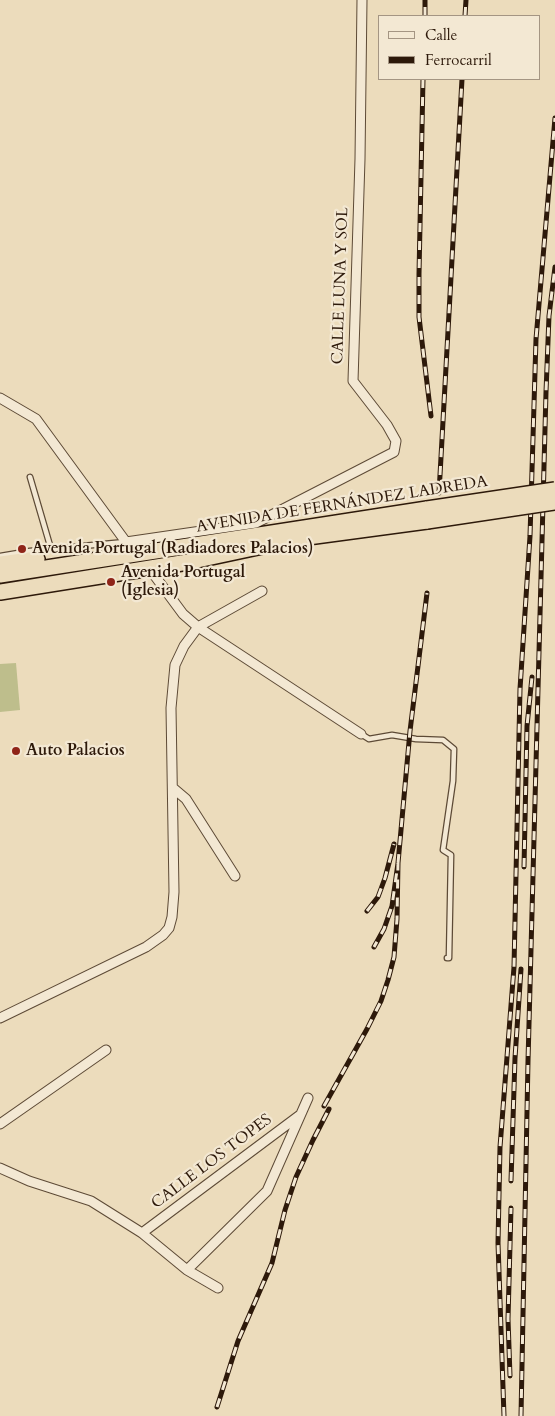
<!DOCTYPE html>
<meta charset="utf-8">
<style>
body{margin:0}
#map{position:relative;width:555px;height:1416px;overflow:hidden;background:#ecdcbc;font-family:Cardo,serif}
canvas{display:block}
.legend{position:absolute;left:378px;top:15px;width:162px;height:65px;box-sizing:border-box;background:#f3e8d3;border:1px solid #a49583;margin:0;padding:6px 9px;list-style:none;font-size:15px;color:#2d190a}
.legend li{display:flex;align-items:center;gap:10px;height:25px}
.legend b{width:25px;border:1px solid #a49583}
</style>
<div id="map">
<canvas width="555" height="1416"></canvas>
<ul class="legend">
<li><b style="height:6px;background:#f3e8d3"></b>Calle</li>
<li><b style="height:6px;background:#2d190a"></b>Ferrocarril</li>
</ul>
</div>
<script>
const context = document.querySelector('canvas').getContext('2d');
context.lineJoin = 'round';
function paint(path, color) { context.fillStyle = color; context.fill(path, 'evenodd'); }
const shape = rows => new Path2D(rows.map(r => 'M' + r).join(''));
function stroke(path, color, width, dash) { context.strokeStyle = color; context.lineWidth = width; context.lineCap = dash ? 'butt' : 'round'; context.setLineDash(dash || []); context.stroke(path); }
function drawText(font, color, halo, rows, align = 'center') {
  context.font = font + ' Cardo,serif'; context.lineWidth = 4.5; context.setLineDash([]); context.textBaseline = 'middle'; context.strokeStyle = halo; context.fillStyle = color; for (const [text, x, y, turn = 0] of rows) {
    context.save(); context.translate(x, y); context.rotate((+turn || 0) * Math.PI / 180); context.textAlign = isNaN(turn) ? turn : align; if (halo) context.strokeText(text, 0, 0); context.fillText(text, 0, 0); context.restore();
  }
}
const green = shape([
 [16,663,20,710,0,712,0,664]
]);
const service = shape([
 [30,477,51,549],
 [72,549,88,552],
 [0,556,30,551,125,542],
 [361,734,369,739,392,735,416,739,443,740,454,749,453,781,443,850,451,855,449,958,447,958]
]);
const minor = shape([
 [0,398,36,419,126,542,256,523,394,452,396,441,387,425,353,381,360,159,362,0],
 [149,568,183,614,198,627,361,734],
 [173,788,186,799,235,876],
 [0,1018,146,947,163,935,169,928,172,917,174,892,171,708,175,665,184,646,198,627,262,591],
 [0,1124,106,1050],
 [0,1168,29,1181,91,1201,142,1233,187,1270,218,1288],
 [142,1233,300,1115],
 [187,1270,267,1191,308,1098]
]);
const trunk = shape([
 [263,543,427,521],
 [0,564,37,559],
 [0,575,427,509],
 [0,592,188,562,272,544]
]);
const rail = shape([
 [425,16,425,0],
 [465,16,466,0],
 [423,79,419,274,419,317,431,416],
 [439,493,462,79],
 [398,863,410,731,427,593],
 [524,867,527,726,532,677],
 [367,911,378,897,385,878,394,844],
 [324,1106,367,1029,381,1001,388,980,394,957,397,919,398,863,392,906,384,929,374,947],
 [511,1181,515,1058,521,969],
 [510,1376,508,1319,511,1208],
 [217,1407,238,1341,272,1263,285,1210,296,1177,313,1140,329,1109],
 [504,1416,498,1243,500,1147,514,967,520,689,530,536,536,339,555,118],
 [521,1416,528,1061,546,392,549,316,555,267]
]);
const trunkBridge = shape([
 [427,509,555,490],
 [427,521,555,502]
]);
const markers = [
 [22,549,5,"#8f2418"],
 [111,582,5,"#8f2418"],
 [16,751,5,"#8f2418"]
];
const streetNames = [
 ["CALLE LUNA Y SOL",341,286,-88],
 ["AVENIDA DE FERNÁNDEZ LADREDA",342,505,-9],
 ["CALLE LOS TOPES",212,1162,-37]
];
const poiNames = [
 ["Avenida Portugal (Radiadores Palacios)",32,549],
 ["Avenida Portugal",121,573],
 ["(Iglesia)",121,591],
 ["Auto Palacios",26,751]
];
paint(green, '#bebe8c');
stroke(service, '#5d4a36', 7);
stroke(minor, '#5d4a36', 11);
stroke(trunk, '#2d190a', 18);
stroke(service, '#f3e8d3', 4.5);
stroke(minor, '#f3e8d3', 9);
stroke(trunk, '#ecdcbc', 15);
stroke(rail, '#2d190a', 5);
stroke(rail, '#f3e8d3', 3, [9]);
stroke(trunkBridge, '#2d190a', 18, []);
stroke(trunkBridge, '#ecdcbc', 15);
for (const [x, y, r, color] of markers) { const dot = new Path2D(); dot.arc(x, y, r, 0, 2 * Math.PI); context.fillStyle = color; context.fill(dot); stroke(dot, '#f3e8d3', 2); }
drawText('16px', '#2d190a', '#f3e8d3', streetNames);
drawText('bold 16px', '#2d190a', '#f3e8d3', poiNames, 'left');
</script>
